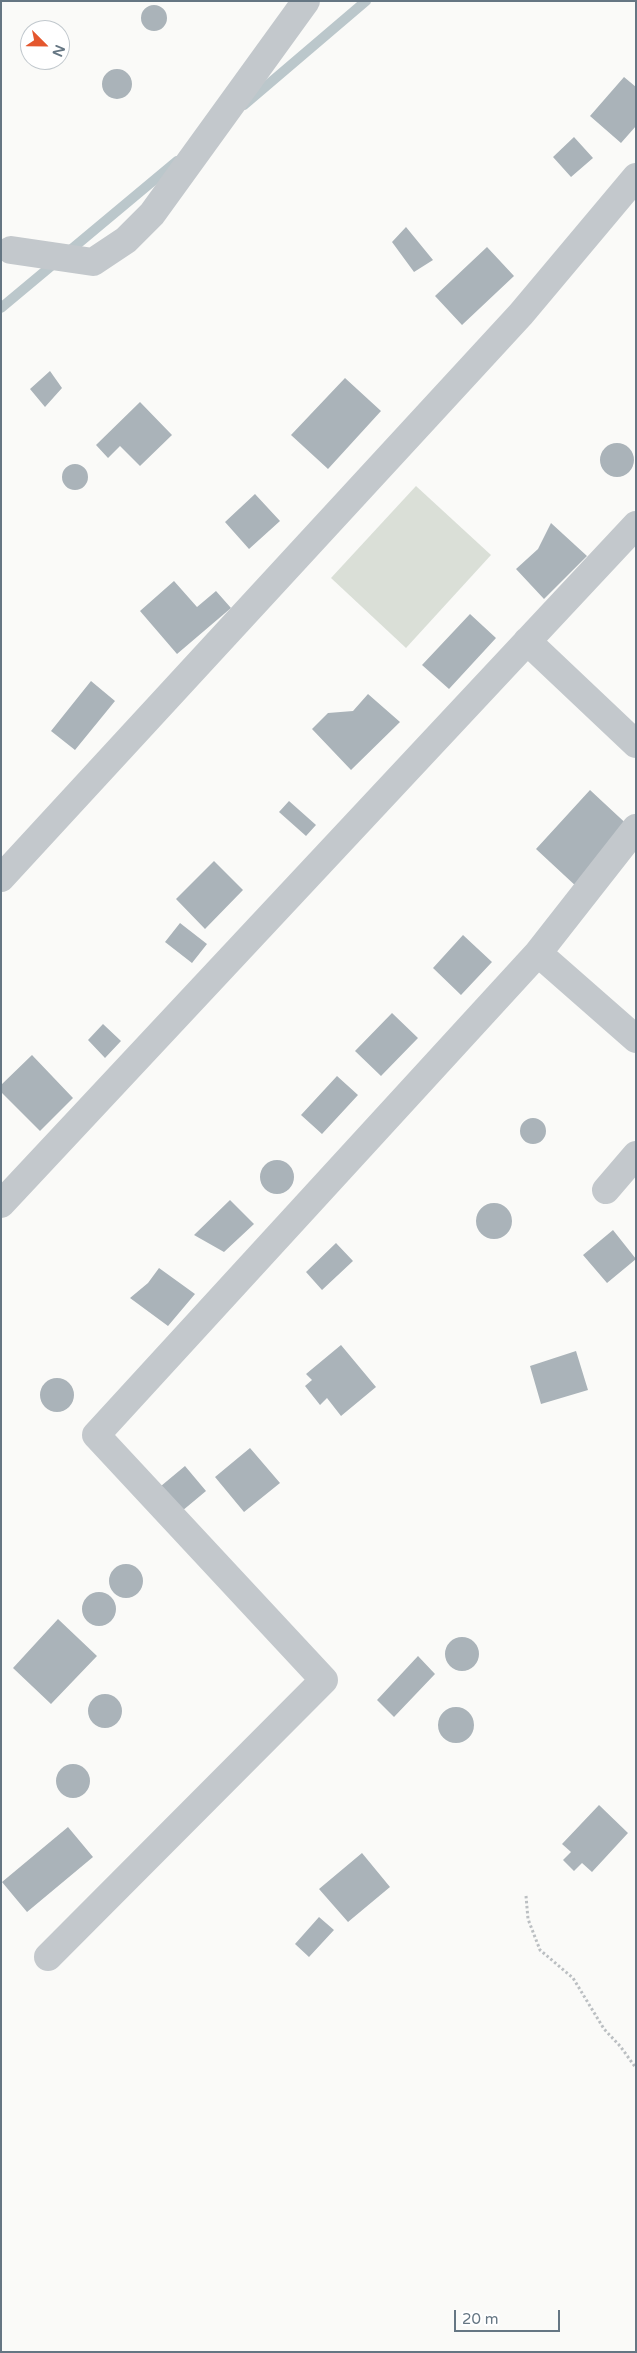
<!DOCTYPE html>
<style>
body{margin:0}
#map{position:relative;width:637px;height:2353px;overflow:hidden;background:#fafaf8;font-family:"Varela Round",sans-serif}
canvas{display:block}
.frame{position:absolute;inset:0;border:2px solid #657683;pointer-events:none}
.north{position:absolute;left:20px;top:20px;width:50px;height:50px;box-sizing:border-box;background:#fff;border:1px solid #c1c8cd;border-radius:50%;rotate:113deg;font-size:14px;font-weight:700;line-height:20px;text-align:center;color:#657683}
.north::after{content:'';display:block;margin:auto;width:18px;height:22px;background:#e4572e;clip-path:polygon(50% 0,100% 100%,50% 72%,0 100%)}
.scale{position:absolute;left:454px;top:2310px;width:106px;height:22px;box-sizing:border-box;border:2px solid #657683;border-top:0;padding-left:6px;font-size:15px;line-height:18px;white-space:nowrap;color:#657683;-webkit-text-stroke:4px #fff;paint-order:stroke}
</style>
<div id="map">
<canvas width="637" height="2353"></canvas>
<div class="frame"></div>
<div class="north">N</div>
<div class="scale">20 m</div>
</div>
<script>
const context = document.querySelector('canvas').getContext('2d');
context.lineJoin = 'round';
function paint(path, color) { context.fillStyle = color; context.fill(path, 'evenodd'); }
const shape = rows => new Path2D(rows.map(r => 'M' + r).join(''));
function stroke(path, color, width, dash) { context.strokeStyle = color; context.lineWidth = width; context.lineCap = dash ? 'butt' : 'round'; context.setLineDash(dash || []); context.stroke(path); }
const green = shape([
 [416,486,491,555,406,648,331,578]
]);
const stream = shape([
 [244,105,366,1],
 [1,308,177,161]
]);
const building = shape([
 '141 18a13 13 0 1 1 26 0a13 13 0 1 1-26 0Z',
 '102 84a15 15 0 1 1 30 0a15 15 0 1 1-30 0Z',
 [624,77,636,87,636,126,621,143,590,116],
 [574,137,593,158,571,177,553,157],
 [406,227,433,260,414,272,392,242],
 [487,247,514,276,462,325,435,296],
 [50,371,62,388,45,407,30,389],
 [345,378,381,411,328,469,291,435],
 [140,402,172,435,140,466,120,446,108,458,96,445],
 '600 460a17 17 0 1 1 34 0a17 17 0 1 1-34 0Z',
 '62 477a13 13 0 1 1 26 0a13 13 0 1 1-26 0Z',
 [255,494,280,521,249,549,225,522],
 [551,523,587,556,544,599,516,569,538,549],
 [174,581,197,607,216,591,231,608,177,654,140,611],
 [470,614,496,638,449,689,422,665],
 [91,681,115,701,75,750,51,731],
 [368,694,400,722,351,770,312,729,328,713,353,711],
 [590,790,633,830,578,888,536,849],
 [289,801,316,825,306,836,279,812],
 [214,861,243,890,205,929,176,899],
 [180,923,207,944,192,963,165,942],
 [463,935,492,962,461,995,433,968],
 [392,1013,418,1038,381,1076,355,1051],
 [103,1024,121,1041,105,1058,88,1040],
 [32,1055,73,1098,40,1131,1,1092,1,1085],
 [337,1076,358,1095,322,1134,301,1115],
 '520 1131a13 13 0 1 1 26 0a13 13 0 1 1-26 0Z',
 '260 1177a17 17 0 1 1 34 0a17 17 0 1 1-34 0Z',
 [230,1200,254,1224,224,1252,194,1235],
 '476 1221a18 18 0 1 1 36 0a18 18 0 1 1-36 0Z',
 [613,1230,636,1259,607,1283,583,1255],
 [336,1243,353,1261,322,1290,306,1272],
 [159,1268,195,1294,168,1326,130,1298,148,1283],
 [341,1345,376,1387,341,1416,327,1398,320,1405,305,1386,312,1380,306,1374],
 [576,1351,588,1390,541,1404,530,1366],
 '40 1395a17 17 0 1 1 34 0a17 17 0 1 1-34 0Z',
 [250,1448,280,1483,244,1512,215,1477],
 [185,1466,206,1491,182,1511,161,1486],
 '109 1581a17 17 0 1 1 34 0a17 17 0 1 1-34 0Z',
 '82 1609a17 17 0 1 1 34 0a17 17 0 1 1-34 0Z',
 [58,1619,97,1656,51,1704,13,1668],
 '445 1654a17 17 0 1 1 34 0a17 17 0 1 1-34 0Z',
 [418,1656,435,1674,394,1717,377,1700],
 '88 1711a17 17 0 1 1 34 0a17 17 0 1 1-34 0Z',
 '438 1725a18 18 0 1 1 36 0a18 18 0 1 1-36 0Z',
 '56 1781a17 17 0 1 1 34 0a17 17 0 1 1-34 0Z',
 [599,1805,628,1833,592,1872,582,1863,574,1871,563,1860,571,1852,562,1844],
 [68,1827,93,1857,27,1912,2,1882],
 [362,1853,390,1887,348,1922,319,1889],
 [319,1917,334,1930,309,1957,295,1944]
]);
const path = shape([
 [526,1896,528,1919,540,1950,573,1978,604,2029,620,2046,636,2068]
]);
const street = shape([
 [11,250,93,262,126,240,152,214,306,1],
 [527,641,636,744],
 [1,878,521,314,636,177],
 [538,953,636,1039],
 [606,1190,636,1155],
 [1,1204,636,525],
 [48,1957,324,1680,96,1435,538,953,636,828]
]);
paint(green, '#dadfd7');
stroke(stream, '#bbc7cb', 10);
paint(building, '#aab3b9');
stroke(path, '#bbbfc2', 3, [2.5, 2.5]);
stroke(street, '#c3c8cc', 28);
</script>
